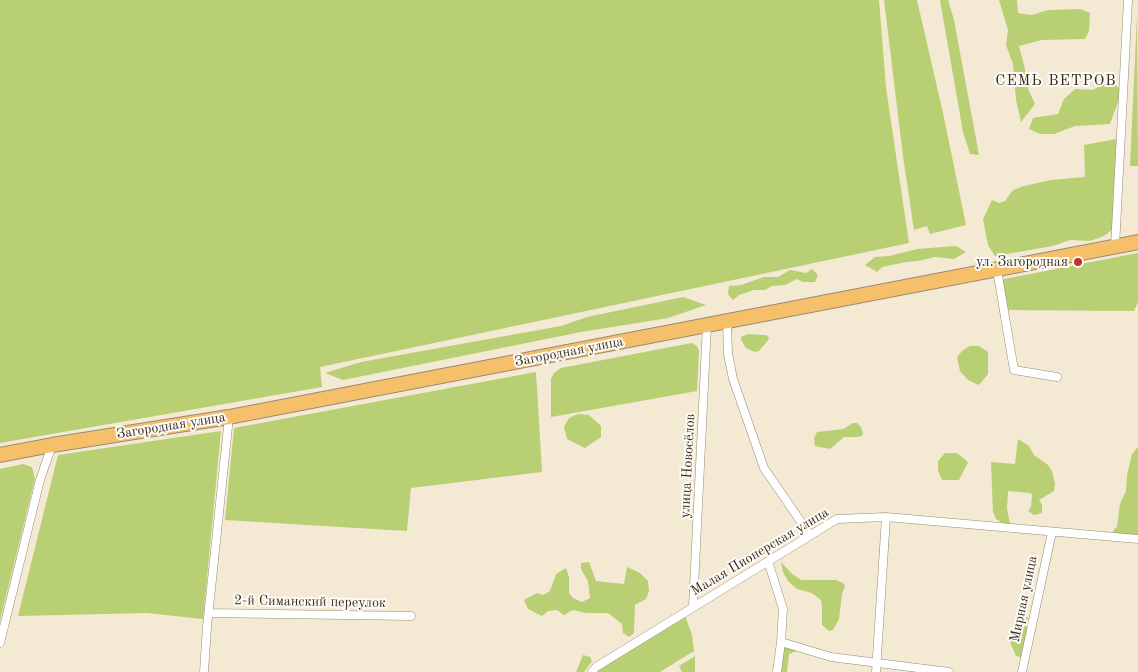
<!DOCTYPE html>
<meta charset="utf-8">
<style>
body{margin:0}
canvas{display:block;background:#f4e9d2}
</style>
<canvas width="1138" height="672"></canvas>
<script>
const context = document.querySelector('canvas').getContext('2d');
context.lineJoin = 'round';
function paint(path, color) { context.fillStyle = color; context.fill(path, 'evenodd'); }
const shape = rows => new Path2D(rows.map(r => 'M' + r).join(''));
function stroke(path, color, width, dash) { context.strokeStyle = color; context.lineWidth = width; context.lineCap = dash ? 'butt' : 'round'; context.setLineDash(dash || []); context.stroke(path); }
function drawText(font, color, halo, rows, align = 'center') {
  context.font = font + ' "Old Standard TT",serif'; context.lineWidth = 4; context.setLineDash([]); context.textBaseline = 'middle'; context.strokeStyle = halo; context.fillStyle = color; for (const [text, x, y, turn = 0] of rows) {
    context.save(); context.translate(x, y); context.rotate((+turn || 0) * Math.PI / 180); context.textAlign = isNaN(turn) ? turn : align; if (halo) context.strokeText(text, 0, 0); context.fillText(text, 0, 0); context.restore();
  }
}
const green = shape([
 [0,0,879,0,886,88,909,243,320,367,322,387,0,443],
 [884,0,917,0,943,113,966,225,930,234,927,226,914,230,903,156],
 [940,0,948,0,954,20,979,155,970,154,963,132],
 [999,0,1017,0,1018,13,1032,15,1048,10,1080,9,1090,13,1089,31,1085,39,1042,40,1019,46,1025,69,1025,82,1035,104,1021,122,1016,100,1013,64,1006,45,1008,30],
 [1137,15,1138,166,1130,166],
 [1110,80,1119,88,1119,99,1110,124,1075,126,1054,134,1040,134,1029,129,1033,118,1058,114,1064,99,1075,89,1093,90],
 [1116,139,1118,172,1113,197,1116,207,1112,220,1113,229,1104,236,1090,241,1070,240,1053,246,995,256,988,245,983,219,992,200,999,203,1005,201,1013,190,1024,186,1051,180,1085,177,1084,145],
 [956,246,966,252,954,259,935,257,918,261,906,262,882,267,877,272,865,265,875,257,889,256,917,249],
 [1138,253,1138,302,1134,311,1001,310,994,281],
 [812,269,818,275,815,282,803,282,797,279,785,285,772,286,765,290,754,290,739,295,733,300,728,294,729,286,741,285,764,277,778,277,790,270,806,273],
 [683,297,706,305,668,318,581,332,343,380,325,373,361,362,561,326,587,317],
 [748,334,765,335,768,336,769,339,759,351,755,352,746,348,741,340,741,337],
 [692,343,697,346,699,351,697,391,551,417,551,379,554,373,561,368],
 [970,346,979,346,988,352,988,374,979,385,968,380,960,371,957,357,963,350],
 [536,372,542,472,411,488,407,531,225,520,234,428],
 [578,414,589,415,601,426,601,437,585,448,567,439,564,427,569,418],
 [853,423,857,423,861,427,863,433,862,436,855,437,844,437,830,449,815,446,814,438,817,432,843,429],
 [221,431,203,619,147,613,18,616,58,455],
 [1018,439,1029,446,1034,455,1048,465,1052,471,1055,484,1054,491,1039,500,1042,505,1042,513,1034,515,1028,511,1031,507,1032,494,1030,493,1008,491,1007,508,1010,524,1004,524,996,519,993,512,991,462,1015,464],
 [1138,447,1138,537,1113,534,1114,529,1117,527,1120,504,1126,491,1127,475,1132,454],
 [945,453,957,453,968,462,959,480,942,480,938,470,938,461],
 [23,464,32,467,35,479,0,620,0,469],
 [589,562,596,581,624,584,627,567,640,573,648,581,649,591,646,599,635,605,634,633,629,637,623,633,622,624,608,613,586,613,573,610,564,615,557,610,548,611,542,616,528,609,524,600,537,593,543,595,550,591,556,574,566,568,569,577,569,593,573,598,582,602,590,598,588,581,581,569,581,563],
 [781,562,791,573,801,580,836,580,843,583,845,586,842,594,839,619,833,630,829,631,822,625,822,606,821,600,812,593,797,589,788,581,783,572],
 [685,616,692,635,694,651,660,672,597,672,600,669],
 [1027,617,1030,620,1022,658,1020,657,1016,656,1009,640,1015,627],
 [786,646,799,650,789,654,787,672,781,672,783,650],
 [583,655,590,657,592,661,584,672,576,672],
 [695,656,695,672,682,672,679,666]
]);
const minor = shape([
 [1115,247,1128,0],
 [997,270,1014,370,1057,377],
 [727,321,728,354,733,379,764,468,810,535],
 [768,561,783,609,781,642,777,672],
 [693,607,707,325],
 [209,613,411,616],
 [781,642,831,657,949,672],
 [0,643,40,480,52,445],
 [204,672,207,627,229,417],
 [592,672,596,667,837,519,886,517,1138,539],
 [876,672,886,517],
 [1022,672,1052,532]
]);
const trunk = shape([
 [0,455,52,445,229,417,1138,242]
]);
const markers = [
 [1078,262,5,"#c8321e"]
];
const poiNames = [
 ["ул. Загородная",1068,262]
];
const streetNames = [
 ["Загородная улица",569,352,-11],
 ["Загородная улица",171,426,-9],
 ["улица Новосёлов",688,466,-87],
 ["Малая Пионерская улица",760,552,-31],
 ["Мирная улица",1024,599,-78],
 ["2-й Симанский переулок",310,602,1]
];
const neighbourhoodNames = [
 ["СЕМЬ ВЕТРОВ",1056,81]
];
paint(green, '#b8cf74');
stroke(minor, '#988a78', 9);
stroke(trunk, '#988a78', 16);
stroke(minor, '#fff', 8);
stroke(trunk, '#f6c06b', 14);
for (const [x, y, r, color] of markers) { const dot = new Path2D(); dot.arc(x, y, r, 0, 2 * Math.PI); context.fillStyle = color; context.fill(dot); stroke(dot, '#fdfcf7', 2); }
drawText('14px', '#3b2a1e', '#fdfcf7', poiNames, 'right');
drawText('14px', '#3b2a1e', '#fdfcf7', streetNames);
context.letterSpacing = '1px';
drawText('15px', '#3b2a1e', '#fdfcf7', neighbourhoodNames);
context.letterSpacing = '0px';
</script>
